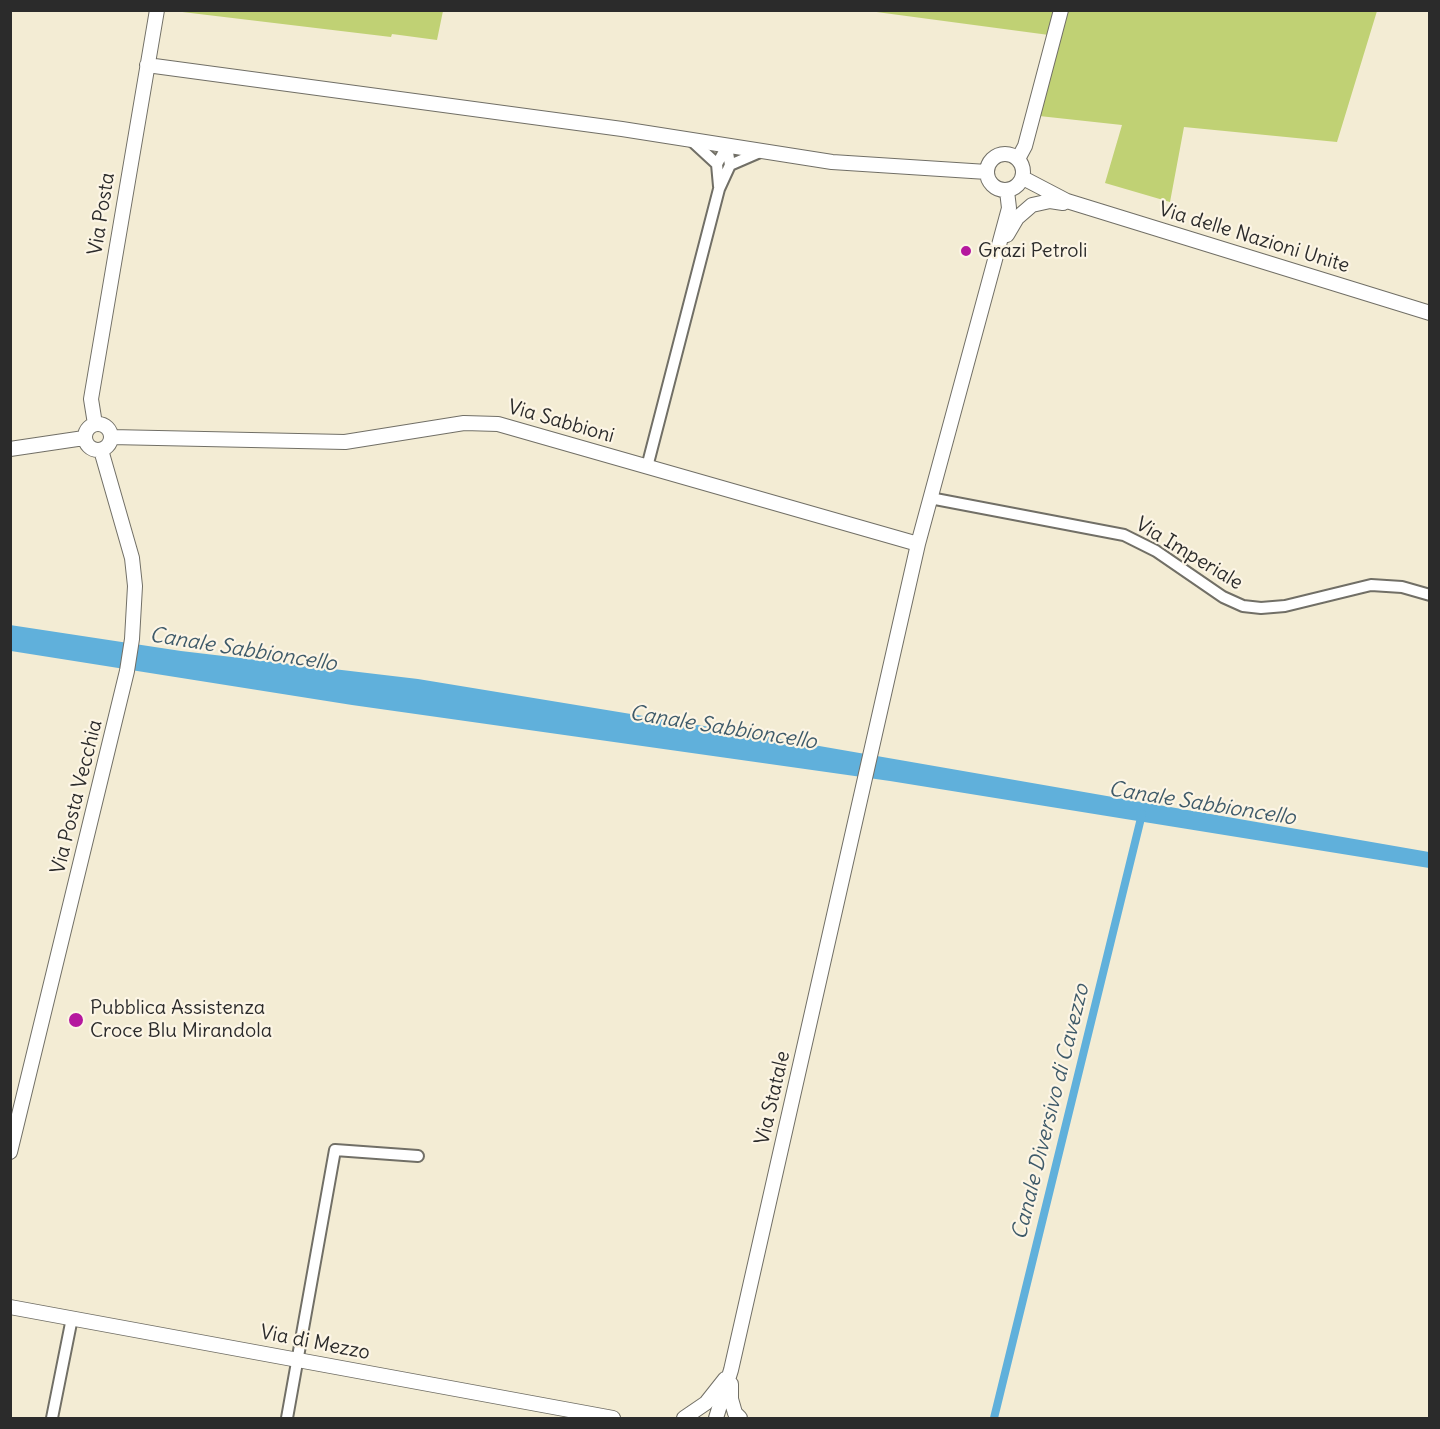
<!DOCTYPE html>
<style>
body{margin:0}
#map{position:relative;width:1440px;height:1429px;overflow:hidden;background:#f3ecd4;font-family:Delius,sans-serif}
canvas{display:block}
.frame{position:absolute;inset:0;border:12px solid #2b2b2b;pointer-events:none}
</style>
<div id="map">
<canvas width="1440" height="1429"></canvas>
<div class="frame"></div>
</div>
<script>
const context = document.querySelector('canvas').getContext('2d');
context.lineJoin = 'round';
function paint(path, color) { context.fillStyle = color; context.fill(path, 'evenodd'); }
const shape = rows => new Path2D(rows.map(r => 'M' + r).join(''));
function stroke(path, color, width, dash) { context.strokeStyle = color; context.lineWidth = width; context.lineCap = dash ? 'butt' : 'round'; context.setLineDash(dash || []); context.stroke(path); }
function drawText(font, color, halo, rows, align = 'center') {
  context.font = font + ' Delius,sans-serif'; context.lineWidth = 4.5; context.setLineDash([]); context.textBaseline = 'middle'; context.strokeStyle = halo; context.fillStyle = color; for (const [text, x, y, turn = 0] of rows) {
    context.save(); context.translate(x, y); context.rotate((+turn || 0) * Math.PI / 180); context.textAlign = isNaN(turn) ? turn : align; if (halo) context.strokeText(text, 0, 0); context.fillText(text, 0, 0); context.restore();
  }
}
const green = shape([
 [174,11,443,10,443,11,437,40,392,34,391,37],
 [869,11,1377,11,1337,142,1184,127,1170,202,1105,183,1122,125,1030,115,1049,35]
]);
const water = shape([
 [10,625,181,651,418,679,710,727,1429,852,1429,868,890,781,352,705,11,651]
]);
const canal = shape([
 [994,1418,1142,814]
]);
const street = shape([
 [691,140,717,164],
 [730,165,760,152],
 [719,186,717,164,727,146],
 [647,467,719,189,730,165,727,146],
 [930,498,1124,535,1156,551,1223,597,1243,606,1261,608,1285,606,1371,585,1402,587,1430,595],
 [52,1418,72,1318],
 [287,1418,335,1150,418,1156]
]);
const secondary = shape([
 [147,65,622,129,832,162,987,172],
 '987 172a18 18 0 1 1 36 0a18 18 0 1 1-36 0Z',
 [1018,159,1025,146,1061,10],
 [1023,178,1067,201,1430,313],
 [1007,235,1017,218,1032,205,1050,201,1063,203],
 '85 437a13 13 0 1 1 26 0a13 13 0 1 1-26 0Z',
 [95,424,91,399,157,10],
 [111,437,345,442,464,423,498,424,918,544],
 [10,449,84,438],
 [10,1152,127,671,132,639,135,586,132,558,101,450],
 [10,1307,613,1418],
 [731,1384,731,1399,735,1413,740,1418],
 [684,1418,706,1403,725,1379],
 [716,1418,731,1370,918,544,1009,208,1007,191]
]);
const markers = [
 [966,251,6,"#b5179e"],
 [76,1020,8,"#b5179e"]
];
const streetNames = [
 ["Via Posta",102,214,-81],
 ["Via delle Nazioni Unite",1254,238,17],
 ["Via Sabbioni",561,422,16],
 ["Via Imperiale",1189,554,31],
 ["Via Posta Vecchia",77,797,-76],
 ["Via Statale",773,1098,-77],
 ["Via di Mezzo",315,1343,11]
];
const poiNames = [
 ["Grazi Petroli",978,251],
 ["Pubblica Assistenza",90,1008],
 ["Croce Blu Mirandola",90,1031]
];
const waterNames = [
 ["Canale Sabbioncello",243,650,9],
 ["Canale Sabbioncello",723,728,9],
 ["Canale Sabbioncello",1202,804,9],
 ["Canale Diversivo di Cavezzo",1051,1112,-76]
];
paint(green, '#c0d174');
paint(water, '#60b0db');
stroke(canal, '#60b0db', 8);
stroke(street, '#716f66', 14);
stroke(secondary, '#716f66', 16);
stroke(street, '#fff', 10);
stroke(secondary, '#fff', 14);
for (const [x, y, r, color] of markers) { const dot = new Path2D(); dot.arc(x, y, r, 0, 2 * Math.PI); context.fillStyle = color; context.fill(dot); stroke(dot, '#fcf5e5', 2); }
drawText('20px', '#2b2b2b', '#fcf5e5', streetNames);
drawText('20px', '#2b2b2b', '#fcf5e5', poiNames, 'left');
drawText('italic 21px', '#3e5a69', '#fcf5e5', waterNames);
</script>
